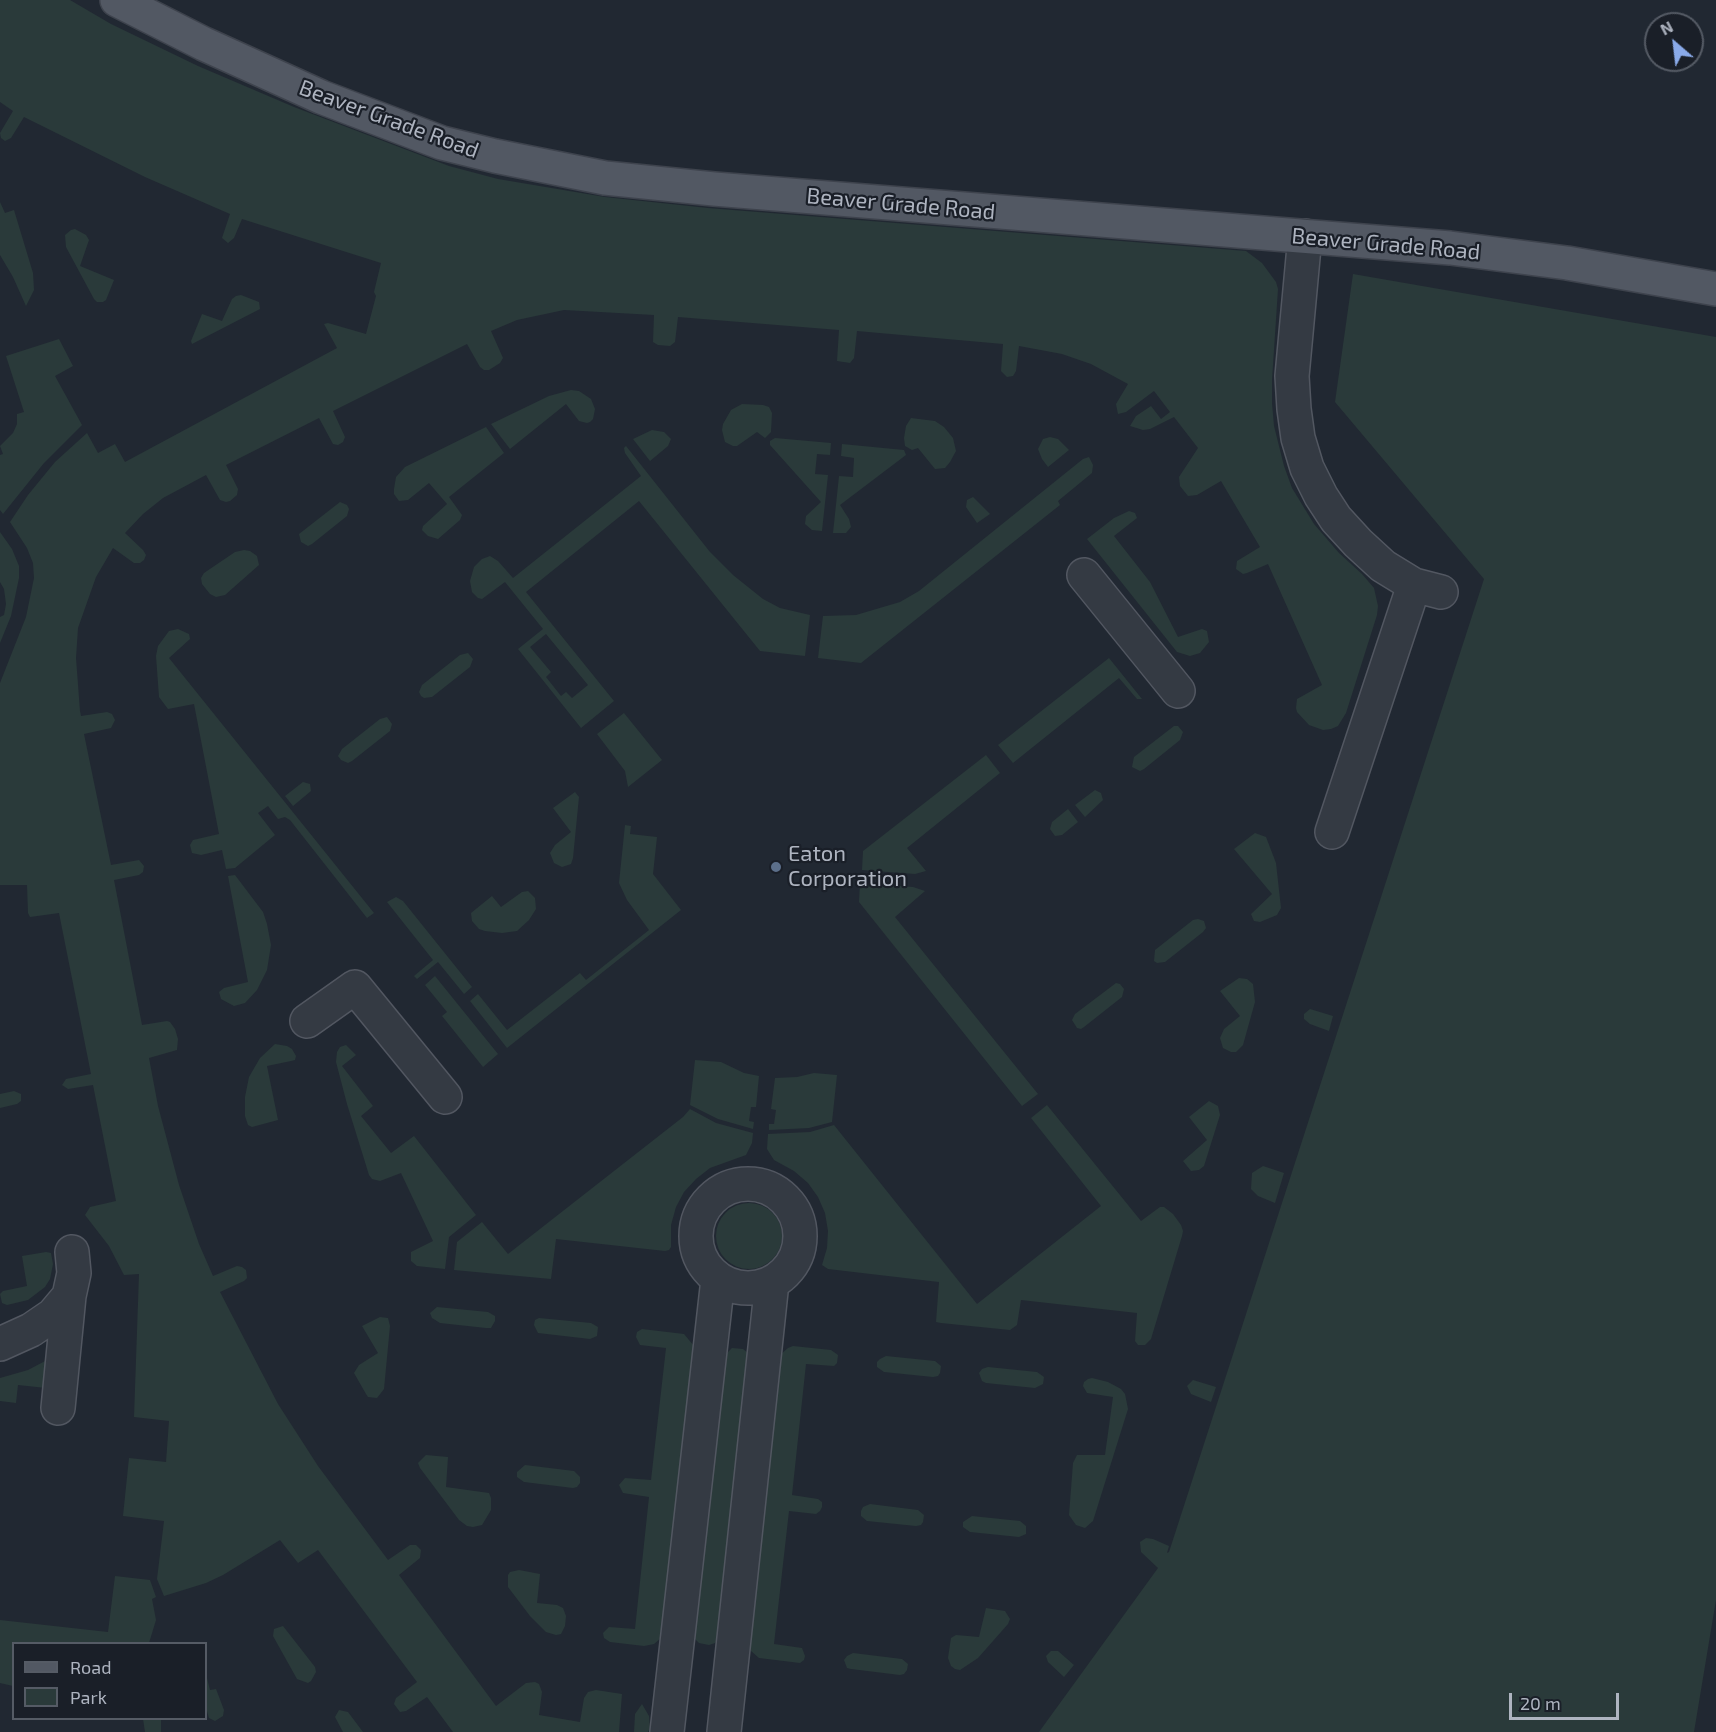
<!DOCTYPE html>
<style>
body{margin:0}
#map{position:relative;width:1716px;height:1732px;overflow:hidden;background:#212832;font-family:"Exo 2",sans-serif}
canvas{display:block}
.legend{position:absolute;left:12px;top:1642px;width:195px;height:78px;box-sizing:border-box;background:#1a1f28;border:2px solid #555b65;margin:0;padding:8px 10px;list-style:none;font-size:18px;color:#aeb4c0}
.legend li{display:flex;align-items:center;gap:12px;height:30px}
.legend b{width:30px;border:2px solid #555b65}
.north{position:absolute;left:1644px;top:12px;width:60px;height:60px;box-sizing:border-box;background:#1a1f28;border:2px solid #555b65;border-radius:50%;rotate:332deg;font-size:16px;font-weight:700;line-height:24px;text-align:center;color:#aeb4c0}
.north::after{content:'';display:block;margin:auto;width:21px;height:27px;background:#8aaae9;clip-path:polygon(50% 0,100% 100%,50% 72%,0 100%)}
.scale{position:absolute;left:1509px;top:1693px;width:110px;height:27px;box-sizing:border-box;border:3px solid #aeb4c0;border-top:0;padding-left:8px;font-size:18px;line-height:21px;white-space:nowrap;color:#aeb4c0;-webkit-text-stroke:4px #1a1f28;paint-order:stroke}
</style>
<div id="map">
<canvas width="1716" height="1732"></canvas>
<ul class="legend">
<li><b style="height:8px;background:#525863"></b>Road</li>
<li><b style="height:16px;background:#2a3a3a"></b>Park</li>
</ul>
<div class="north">N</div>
<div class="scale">20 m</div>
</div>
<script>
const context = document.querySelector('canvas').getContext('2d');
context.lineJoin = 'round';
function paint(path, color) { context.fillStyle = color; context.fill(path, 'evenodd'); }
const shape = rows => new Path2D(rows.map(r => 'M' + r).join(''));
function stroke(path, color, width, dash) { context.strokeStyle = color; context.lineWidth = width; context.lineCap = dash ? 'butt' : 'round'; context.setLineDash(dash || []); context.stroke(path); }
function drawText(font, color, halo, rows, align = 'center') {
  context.font = font + ' "Exo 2",sans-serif'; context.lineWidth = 4.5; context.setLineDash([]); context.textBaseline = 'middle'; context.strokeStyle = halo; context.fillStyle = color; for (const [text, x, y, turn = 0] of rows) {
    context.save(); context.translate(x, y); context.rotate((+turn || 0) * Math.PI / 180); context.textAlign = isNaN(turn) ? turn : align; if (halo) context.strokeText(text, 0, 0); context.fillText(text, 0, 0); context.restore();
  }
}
const green = shape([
 [0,0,70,0,111,24,198,66,294,107,449,166,498,179,605,197,708,208,1246,251,1262,263,1276,282,1278,289,1272,380,1272,403,1274,426,1284,466,1292,488,1314,524,1339,553,1362,574,1374,588,1378,606,1377,615,1346,713,1338,726,1331,729,1323,730,1309,725,1297,712,1296,708,1297,699,1322,685,1268,564,1247,573,1243,574,1236,569,1237,561,1260,547,1221,481,1197,495,1188,496,1180,486,1179,477,1198,448,1174,417,1150,429,1143,430,1130,426,1136,416,1151,406,1161,419,1170,412,1154,391,1126,412,1118,414,1116,404,1128,384,1091,364,1062,354,1019,346,1016,371,1013,376,1007,377,1001,371,1003,344,857,331,854,358,850,363,837,361,839,330,678,317,675,342,670,346,658,345,653,342,654,315,564,310,517,320,491,331,503,358,500,363,489,370,484,370,480,367,467,344,333,411,345,437,343,442,338,445,333,444,319,418,226,465,238,489,237,495,230,501,226,502,220,500,206,475,163,498,143,514,125,533,143,550,146,555,144,560,140,563,134,563,113,548,96,577,78,628,76,658,80,711,81,716,107,712,112,714,115,720,111,728,84,734,111,865,139,860,144,866,143,872,139,875,114,880,142,1025,167,1021,170,1022,175,1029,178,1039,177,1050,149,1058,158,1106,179,1185,199,1244,213,1276,237,1266,242,1267,246,1270,247,1278,244,1281,220,1292,278,1404,318,1466,388,1560,410,1545,416,1545,421,1550,420,1558,399,1575,496,1706,526,1683,535,1682,539,1684,542,1692,539,1715,580,1722,584,1698,588,1692,596,1690,622,1694,619,1732,453,1732,427,1697,406,1711,400,1712,394,1704,396,1698,417,1682,318,1550,298,1563,280,1540,223,1575,206,1583,164,1596,157,1579,164,1521,123,1516,129,1458,166,1462,169,1421,134,1417,139,1274,124,1275,109,1246,85,1215,90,1207,116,1201,93,1085,68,1089,62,1085,66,1079,91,1074,59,913,30,917,28,913,27,885,0,885,0,683,26,617,34,578,33,563,27,548,10,522,28,495,55,462,87,433,98,453,115,444,125,462,337,348,324,324,328,323,366,334,376,296,374,292,381,263,242,219,234,238,228,243,222,238,230,214,145,177,24,117,11,138,5,141,1,138,0,133,13,111,0,102],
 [0,202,5,213,14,210,33,273,34,290,26,306,13,277,0,255],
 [75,229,86,235,89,240,80,266,114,280,106,300,103,302,97,302,94,299,66,247,65,235,71,230],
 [1353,274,1716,337,1716,1600,1694,1732,1039,1732,1158,1568,1141,1552,1140,1542,1146,1538,1153,1539,1169,1546,1167,1553,1169,1552,1484,579,1335,402],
 [241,295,259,302,260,309,192,344,191,341,202,314,222,321,232,299,236,296],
 [59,339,73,366,55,376,82,425,44,463,3,514,0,510,0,455,3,454,0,446,13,433,17,424,17,414,24,412,6,356],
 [571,390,579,391,591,399,595,409,593,419,590,422,587,423,579,421,566,404,510,449,491,424,549,396],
 [742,404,763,405,769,407,772,413,771,432,765,438,757,432,737,446,733,446,725,442,722,430,723,424,731,410],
 [911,418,935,421,944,427,953,438,956,451,950,462,945,468,935,469,918,448,912,450,905,446,904,438,906,426],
 [486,427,504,453,449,497,462,515,460,520,438,539,428,536,422,530,423,526,447,504,429,483,408,500,399,501,394,494,394,489,396,477,405,467],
 [652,430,664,432,671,439,668,446,650,461,633,439],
 [1050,437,1058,439,1069,450,1048,467,1042,459,1038,449,1043,439],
 [775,438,831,443,830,455,817,454,815,474,828,475,822,531,812,530,805,524,806,516,821,502,770,445,770,441],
 [842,444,904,450,906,455,840,505,849,519,851,527,846,533,833,533,839,476,853,477,854,458,841,456],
 [626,446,710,552,733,575,763,599,780,608,810,615,805,656,760,651,639,501,526,592,614,701,581,728,518,649,543,629,505,582,482,599,478,598,472,592,470,581,474,567,482,559,490,556,498,561,513,578,641,476,625,453,624,448],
 [546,634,588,685,572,698,566,692,561,696,546,677,551,672,530,647],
 [1089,457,1093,465,1092,473,1058,501,1060,505,861,663,818,658,823,616,856,615,900,602,919,591,1083,459],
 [973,497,990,514,977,523,966,507,967,500],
 [340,502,347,505,349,509,347,516,312,544,308,546,301,542,299,534],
 [1129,511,1135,513,1137,518,1114,536,1150,582,1178,637,1202,629,1207,631,1209,642,1200,653,1190,656,1177,652,1087,539,1114,518],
 [0,532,12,549,19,566,19,578,11,616,0,643,0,617,4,615,6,604,4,589,0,582],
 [244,550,250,551,257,556,259,565,225,595,216,597,210,594,202,584,201,578,204,573,235,552],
 [178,629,189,634,190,639,169,658,374,913,367,918,290,820,285,817,278,819,268,806,258,813,275,835,235,868,226,869,222,850,201,855,192,853,190,845,193,840,219,834,194,704,168,709,159,697,156,656,158,646,169,631],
 [468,653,473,659,470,667,432,697,424,698,421,696,419,692,422,685,460,655],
 [1109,658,1142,699,1137,699,1119,678,1013,763,998,745],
 [624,713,662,760,628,787,625,771,597,734],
 [387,717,392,724,390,731,352,761,348,763,341,760,338,756,342,749,380,719],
 [1174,726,1178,726,1183,732,1180,740,1144,769,1140,771,1132,767,1134,757],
 [986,755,1000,773,907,848,926,871,915,874,862,870,863,851],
 [303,782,310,784,311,791,293,806,285,796],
 [1095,790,1101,793,1103,800,1085,817,1075,805],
 [575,792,579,797,573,858,571,864,562,867,554,863,550,853,555,845,571,832,553,808],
 [1068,809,1078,822,1062,835,1055,836,1050,829,1052,822],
 [625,825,631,826,630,834,657,837,653,874,681,910,507,1048,470,1001,478,994,507,1030,580,973,586,980,649,930,627,900,619,883],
 [1255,833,1266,837,1276,863,1281,908,1277,915,1260,922,1254,921,1251,914,1272,894,1234,849],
 [235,875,263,912,267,924,271,945,267,970,257,990,245,1003,234,1006,221,999,219,992,224,988,248,982,228,876],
 [860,883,913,887,925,891,895,917,1038,1094,1022,1106,859,902],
 [528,891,535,898,536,909,529,920,517,931,502,933,485,931,479,929,472,921,471,913,492,896,501,907,522,892],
 [396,897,403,901,472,987,464,994,438,962,417,979,414,976,433,960,387,902],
 [1198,919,1204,921,1206,928,1203,932,1165,962,1157,963,1154,961,1155,950,1193,920],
 [435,976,498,1054,483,1067,442,1016,447,1012,425,985],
 [1239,978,1247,979,1253,984,1255,1002,1243,1045,1236,1052,1231,1052,1223,1048,1220,1038,1224,1029,1240,1016,1220,991],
 [1116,983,1120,984,1124,989,1122,997,1084,1027,1081,1029,1077,1028,1072,1020,1075,1014],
 [1310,1009,1333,1016,1329,1031,1310,1024,1304,1019,1304,1014],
 [275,1044,287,1046,292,1049,296,1056,295,1060,291,1061,267,1066,278,1120,252,1127,248,1125,245,1116,245,1097,249,1077,260,1058],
 [346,1045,356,1055,342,1066,373,1106,361,1116,391,1153,414,1136,476,1215,449,1237,445,1269,417,1266,411,1261,411,1252,433,1241,401,1173,380,1181,372,1179,369,1175,347,1104,336,1062,337,1052,340,1047],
 [695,1060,721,1062,744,1073,759,1076,756,1107,751,1107,749,1121,754,1122,753,1129,718,1119,690,1105],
 [814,1073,837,1075,832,1122,809,1128,769,1130,769,1124,774,1124,776,1110,771,1109,775,1078,797,1077],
 [14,1091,21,1094,21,1101,17,1104,0,1108,0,1094],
 [1209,1101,1218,1106,1220,1115,1204,1166,1199,1170,1191,1171,1183,1161,1207,1140,1189,1117],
 [1047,1105,1141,1221,1160,1207,1164,1207,1173,1214,1181,1225,1183,1231,1182,1236,1151,1339,1145,1345,1138,1345,1135,1341,1137,1313,1021,1300,1017,1325,1010,1330,941,1323,936,1322,939,1282,828,1269,822,1265,827,1248,828,1231,825,1213,818,1197,808,1183,794,1171,774,1160,767,1149,768,1134,810,1132,834,1125,977,1304,1101,1206,1031,1118],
 [690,1109,716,1123,753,1133,752,1143,746,1155,710,1168,696,1179,684,1192,676,1207,671,1225,671,1247,669,1250,665,1251,556,1239,551,1279,454,1270,457,1242,482,1222,508,1254,683,1117],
 [1263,1166,1284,1173,1275,1203,1258,1196,1251,1189,1252,1173],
 '716 1236a33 33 0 1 1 66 0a33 33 0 1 1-66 0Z',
 [46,1252,51,1253,53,1264,50,1279,45,1287,28,1300,7,1305,2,1303,0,1294,3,1291,27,1286,22,1256],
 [437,1307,488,1312,495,1316,495,1321,491,1328,486,1328,440,1323,432,1318,430,1313],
 [380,1317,388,1318,390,1326,384,1389,377,1398,368,1397,366,1394,354,1373,359,1365,378,1353,362,1326],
 [539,1318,591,1323,598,1327,597,1336,590,1339,538,1333,534,1325,535,1320],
 [642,1329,684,1334,694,1346,661,1638,654,1644,644,1646,610,1642,604,1638,603,1633,609,1627,635,1629,649,1497,623,1493,619,1485,625,1478,651,1480,666,1348,640,1345,636,1337,637,1332],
 [793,1346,831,1350,838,1355,837,1363,834,1366,806,1364,792,1495,818,1499,822,1502,822,1507,820,1511,816,1514,789,1511,774,1644,802,1648,805,1656,804,1660,800,1663,759,1658,751,1651,748,1646,780,1355,788,1348],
 [732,1348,743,1349,748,1353,718,1639,715,1643,709,1645,699,1643,692,1636,725,1355],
 [886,1356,935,1361,941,1366,940,1373,938,1376,933,1377,884,1372,877,1367,877,1362,880,1359],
 [49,1359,46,1388,18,1385,16,1403,0,1401,0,1378,28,1370],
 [988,1367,1037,1372,1044,1377,1043,1384,1035,1388,986,1383,982,1381,979,1373,982,1369],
 [1092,1378,1108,1382,1121,1389,1125,1394,1128,1409,1093,1521,1085,1528,1076,1525,1069,1515,1073,1463,1077,1455,1105,1455,1113,1397,1087,1393,1083,1386,1084,1382,1088,1379],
 [1193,1380,1216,1387,1211,1402,1191,1394,1187,1386],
 [426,1455,448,1457,446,1487,489,1493,491,1498,491,1510,482,1525,473,1527,467,1526,459,1520,420,1468,418,1463],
 [525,1465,574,1471,580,1477,580,1483,577,1487,573,1488,524,1482,517,1477,517,1472],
 [870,1504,918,1510,924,1515,923,1522,921,1525,916,1526,867,1521,861,1516,861,1511,863,1507],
 [972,1516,1020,1521,1026,1526,1026,1534,1019,1537,970,1532,963,1527,963,1522],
 [519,1570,540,1574,537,1603,557,1605,563,1608,566,1616,565,1626,561,1634,556,1635,546,1632,530,1616,508,1587,508,1575,510,1572],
 [115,1576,150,1580,156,1597,152,1599,156,1620,149,1643,14,1644,13,1686,0,1683,0,1620,108,1632],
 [986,1608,1005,1611,1010,1619,1008,1624,978,1658,960,1670,955,1669,951,1666,948,1658,951,1638,956,1635,979,1637],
 [283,1626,315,1667,316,1672,311,1681,308,1683,297,1679,273,1636,274,1629],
 [1051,1651,1058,1651,1074,1665,1064,1677,1048,1662,1046,1656],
 [853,1653,902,1659,908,1664,907,1670,904,1674,900,1675,851,1669,847,1668,844,1660,847,1656],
 [206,1674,210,1690,216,1689,224,1710,223,1716,215,1721,209,1718,206,1708],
 [642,1704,649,1716,650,1728,648,1732,634,1732,635,1714],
 [339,1710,348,1712,363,1732,343,1732,335,1717],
 [143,1719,161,1719,161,1732,145,1732]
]);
const minor = shape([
 [1305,236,1292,376,1294,409,1298,438,1307,468,1321,496,1336,519,1358,543,1383,566,1414,585,1441,592],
 [1084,575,1178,691],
 [1332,832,1414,585],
 [307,1021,355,987,445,1097],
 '696 1236a52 52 0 1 1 104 0a52 52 0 1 1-104 0Z',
 [0,1344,31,1330,53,1315,69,1296,74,1273,72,1252],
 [58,1408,69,1296],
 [667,1732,718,1279],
 [724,1732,772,1282]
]);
const major = shape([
 [117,0,204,44,321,97,442,143,495,156,605,178,714,189,1450,248,1567,263,1716,289]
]);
const markers = [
 [776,867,6,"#5c6f8a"]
];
const streetNames = [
 ["Beaver Grade Road",389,119,20],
 ["Beaver Grade Road",901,204,5],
 ["Beaver Grade Road",1386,244,5]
];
const poiNames = [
 ["Eaton",788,854],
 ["Corporation",788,879]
];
paint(green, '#2a3a3a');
stroke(minor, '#525761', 36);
stroke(major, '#3e434d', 36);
stroke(minor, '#343a43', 33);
stroke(major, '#525863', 33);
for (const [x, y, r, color] of markers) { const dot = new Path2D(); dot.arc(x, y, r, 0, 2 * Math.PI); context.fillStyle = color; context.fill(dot); stroke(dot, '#1a1f28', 2); }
drawText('22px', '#aeb4c0', '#1a1f28', streetNames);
drawText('22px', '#aeb4c0', '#1a1f28', poiNames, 'left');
</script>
